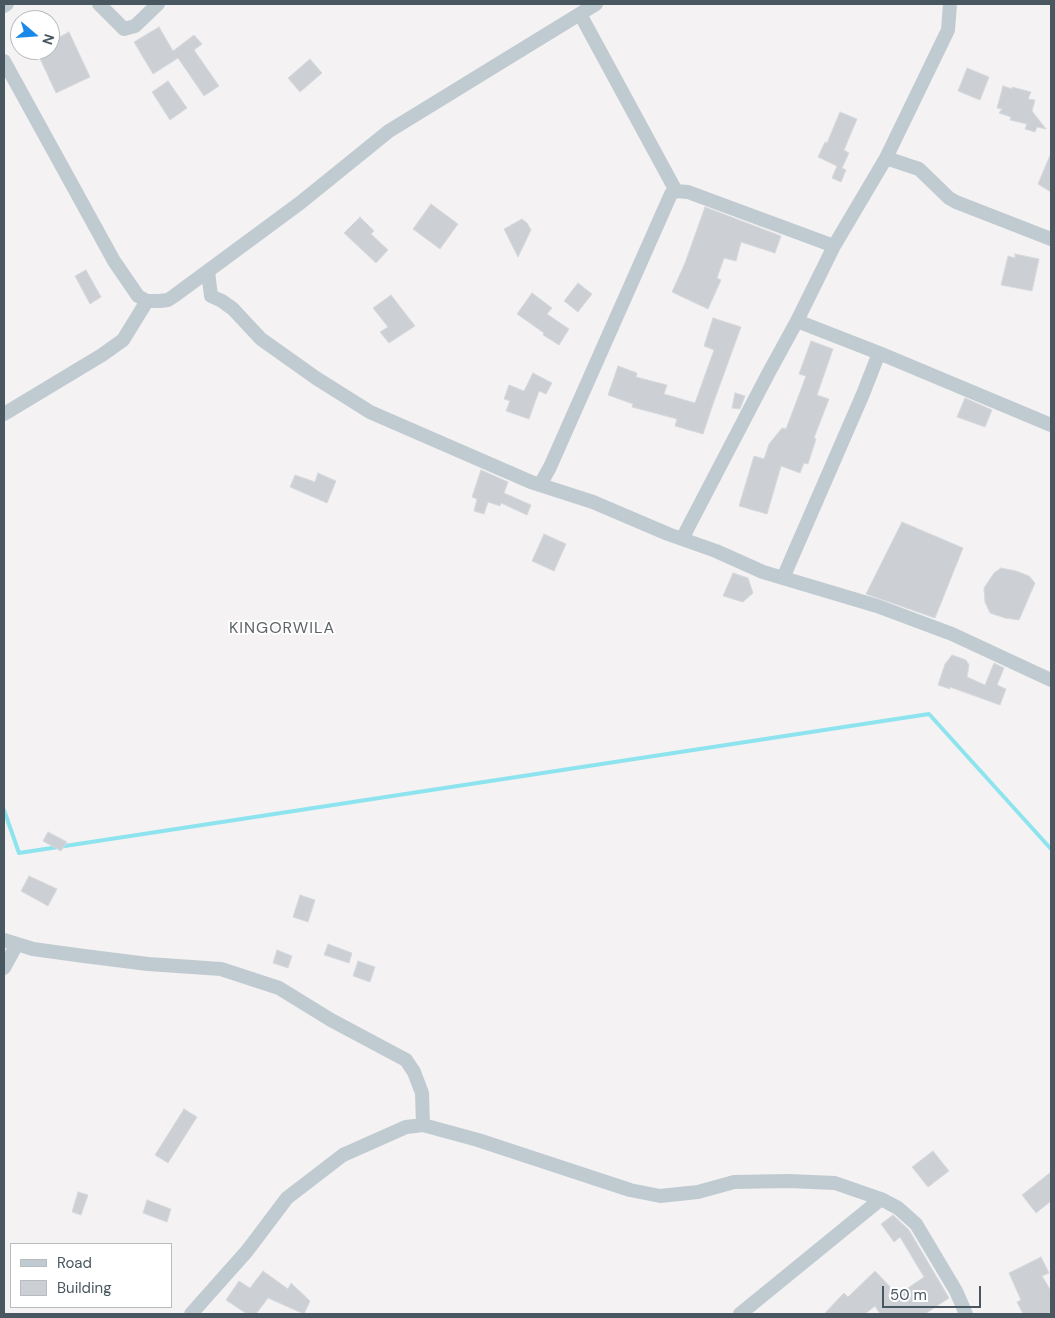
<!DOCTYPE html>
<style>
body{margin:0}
#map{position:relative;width:1055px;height:1318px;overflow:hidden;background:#f4f2f2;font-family:"DM Sans",sans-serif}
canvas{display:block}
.frame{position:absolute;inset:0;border:5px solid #495860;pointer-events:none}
.legend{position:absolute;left:10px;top:1243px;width:162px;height:65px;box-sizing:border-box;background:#fff;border:1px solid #b6bcbf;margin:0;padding:6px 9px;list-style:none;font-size:15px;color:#495860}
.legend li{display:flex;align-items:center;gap:10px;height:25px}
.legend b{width:25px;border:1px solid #b6bcbf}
.north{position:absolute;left:10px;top:10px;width:50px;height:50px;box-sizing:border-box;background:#fff;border:1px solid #b6bcbf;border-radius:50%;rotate:108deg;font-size:14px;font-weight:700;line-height:20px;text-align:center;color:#495860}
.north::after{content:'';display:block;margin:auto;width:18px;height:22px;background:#1889e8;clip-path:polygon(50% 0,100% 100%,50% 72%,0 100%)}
.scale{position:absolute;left:882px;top:1286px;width:99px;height:22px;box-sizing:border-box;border:2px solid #495860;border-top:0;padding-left:6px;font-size:15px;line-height:18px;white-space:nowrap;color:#495860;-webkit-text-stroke:4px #fff;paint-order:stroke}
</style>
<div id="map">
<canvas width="1055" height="1318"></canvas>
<div class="frame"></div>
<ul class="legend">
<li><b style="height:6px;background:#c0cbd1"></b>Road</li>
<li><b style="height:14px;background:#ccd0d4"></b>Building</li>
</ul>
<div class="north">N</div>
<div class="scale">50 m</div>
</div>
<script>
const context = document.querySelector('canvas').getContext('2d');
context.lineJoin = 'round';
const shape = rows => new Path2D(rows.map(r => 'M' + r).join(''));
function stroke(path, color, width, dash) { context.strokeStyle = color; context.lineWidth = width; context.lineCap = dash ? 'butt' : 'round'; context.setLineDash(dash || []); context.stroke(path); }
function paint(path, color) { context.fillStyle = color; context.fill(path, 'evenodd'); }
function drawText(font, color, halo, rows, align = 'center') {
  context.font = font + ' "DM Sans",sans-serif'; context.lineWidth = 4; context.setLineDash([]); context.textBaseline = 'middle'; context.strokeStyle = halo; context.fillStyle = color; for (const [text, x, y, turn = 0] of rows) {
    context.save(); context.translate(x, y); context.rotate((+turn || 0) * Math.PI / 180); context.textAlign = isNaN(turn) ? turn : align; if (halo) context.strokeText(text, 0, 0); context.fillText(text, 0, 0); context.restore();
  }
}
const stream = shape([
 [4,810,19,853,929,714,1051,849]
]);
const building = shape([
 [159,27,173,51,194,35,202,44,194,50,219,86,204,96,178,58,153,74,134,42,159,27],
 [69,32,90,77,56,93,36,50,50,50,50,42,69,32],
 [310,59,322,73,300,92,288,78,310,59],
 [967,68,989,77,980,100,958,91,967,68],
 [168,81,187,108,170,120,152,92,168,81],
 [1003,86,1012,89,1012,87,1031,92,1028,99,1035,100,1032,111,1046,129,1037,127,1035,132,1025,129,1027,124,1010,120,1011,117,999,113,1002,109,997,108,1003,86],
 [840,112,857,119,844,150,849,153,842,168,846,170,841,182,832,178,837,166,818,157,825,142,827,143,840,112],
 [1051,153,1051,192,1038,184,1051,153],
 [431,204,458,224,440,249,413,229,431,204],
 [705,207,781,236,775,253,741,242,736,261,724,258,717,278,721,280,708,309,672,292,685,263,705,207],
 [360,217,374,231,371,234,388,250,376,263,344,233,360,217],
 [522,219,527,223,531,230,518,257,504,229,522,219],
 [1015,254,1039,259,1032,291,1001,285,1008,256,1015,258,1015,254],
 [86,270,101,297,90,304,75,276,86,270],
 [578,283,592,294,578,312,564,301,578,283],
 [532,293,552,308,547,314,569,329,559,345,543,335,544,333,517,314,532,293],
 [391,295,415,326,389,343,380,332,388,327,373,308,391,295],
 [713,318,741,327,713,404,703,434,675,426,677,419,632,407,633,404,608,395,618,366,637,373,636,377,667,385,664,394,695,403,714,350,704,346,713,318],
 [811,341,833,349,817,395,829,399,814,438,816,439,808,464,804,463,800,473,781,466,767,514,739,506,754,456,764,459,769,444,782,428,786,429,806,376,799,374,811,341],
 [533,373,552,383,546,394,539,391,529,419,506,411,510,401,504,399,509,385,524,391,533,373],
 [735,393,745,396,740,409,732,408,735,393],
 [965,398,992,410,985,427,957,417,965,398],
 [481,470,508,482,504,493,531,505,527,515,501,503,500,506,488,502,484,514,474,511,477,499,472,497,481,470],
 [318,473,336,481,327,503,290,487,295,475,315,482,318,473],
 [902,522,963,548,935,618,866,594,902,522],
 [544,534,566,544,554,571,532,561,544,534],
 [1001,568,1016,571,1029,576,1035,583,1019,620,1005,618,990,613,985,602,984,588,994,573,1001,568],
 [733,573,748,578,753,593,743,602,723,596,733,573],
 [952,655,966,660,969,665,967,677,985,685,994,663,1004,668,997,685,1006,689,1000,705,950,687,950,689,938,685,945,664,952,655],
 [48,832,67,842,61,851,43,841,48,832],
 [29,876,57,889,48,906,21,891,29,876],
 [300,895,315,900,308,922,293,917,300,895],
 [328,944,352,953,349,963,324,955,328,944],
 [277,950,292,956,288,968,273,963,277,950],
 [358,961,375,967,370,982,353,976,358,961],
 [184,1109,197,1117,168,1163,155,1155,184,1109],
 [933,1151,949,1171,928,1187,912,1167,933,1151],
 [1051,1172,1051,1201,1036,1213,1022,1195,1051,1172],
 [78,1192,88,1195,81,1215,72,1212,78,1192],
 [147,1200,171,1209,167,1222,143,1213,147,1200],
 [893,1215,909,1230,949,1298,925,1314,880,1314,875,1306,865,1314,824,1314,844,1293,848,1297,875,1271,898,1295,924,1277,900,1237,894,1242,881,1224,893,1215],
 [1041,1257,1049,1273,1042,1276,1051,1291,1051,1312,1047,1314,1023,1314,1017,1302,1021,1300,1009,1273,1041,1257],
 [263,1271,288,1289,291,1283,310,1301,304,1314,268,1298,256,1314,247,1314,226,1300,239,1281,250,1288,263,1271]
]);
const minor = shape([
 [99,4,124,29,135,26,158,4],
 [4,6,7,4],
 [580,14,676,191],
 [4,61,114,261,138,296,147,301,160,301,168,300,174,296,300,203,389,131,596,4],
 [886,158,919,169,949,198,956,202,1051,239],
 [208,271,211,296,222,301,233,309,261,339,316,378,370,412,531,482,593,502,668,534,716,551,763,572,877,606,952,634,1051,680],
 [797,321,879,353,1051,425],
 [4,414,102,355,123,340,147,301],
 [540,485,550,467,671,194,676,191,688,192,834,246],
 [682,539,768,374,797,321,834,246,886,158,948,30,950,4],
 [783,578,863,394,879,353],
 [4,940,33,949,84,956,148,964,221,969,279,988,331,1020,406,1060,414,1072,422,1093,423,1125],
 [4,968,17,944],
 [191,1314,247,1251,287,1198,343,1155,406,1127,423,1125,478,1140,630,1190,660,1196,698,1192,734,1182,788,1181,835,1183,881,1199,898,1208,916,1224,956,1291,966,1314],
 [740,1314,881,1199]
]);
const quarterNames = [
 ["KINGORWILA",282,629]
];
stroke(stream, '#8ee4ee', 4);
paint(building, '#ccd0d4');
stroke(building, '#d6d9dd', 1);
stroke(minor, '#c0cbd1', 14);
context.letterSpacing = '1px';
drawText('16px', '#5e6367', '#fff', quarterNames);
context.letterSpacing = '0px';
</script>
